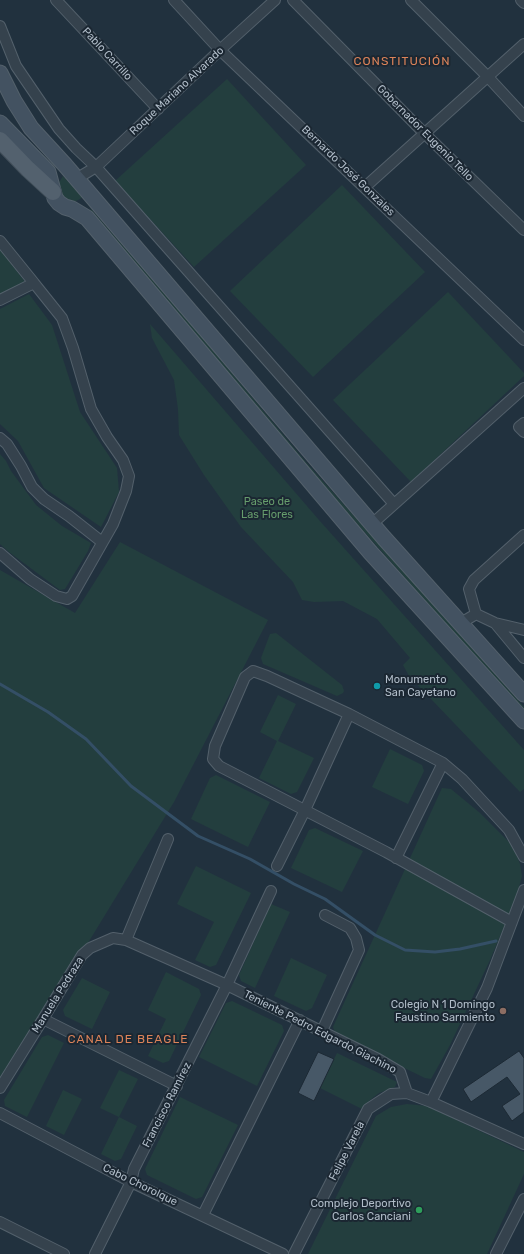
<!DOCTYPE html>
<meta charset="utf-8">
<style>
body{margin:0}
canvas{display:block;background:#21313e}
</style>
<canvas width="524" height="1254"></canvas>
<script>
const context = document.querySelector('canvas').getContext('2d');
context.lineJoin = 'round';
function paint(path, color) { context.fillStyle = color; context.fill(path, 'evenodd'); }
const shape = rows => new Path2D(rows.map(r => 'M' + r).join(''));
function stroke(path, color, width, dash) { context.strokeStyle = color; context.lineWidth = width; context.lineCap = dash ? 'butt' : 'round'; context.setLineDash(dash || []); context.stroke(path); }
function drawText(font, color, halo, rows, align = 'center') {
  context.font = font + ' Rubik,sans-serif'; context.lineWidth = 4; context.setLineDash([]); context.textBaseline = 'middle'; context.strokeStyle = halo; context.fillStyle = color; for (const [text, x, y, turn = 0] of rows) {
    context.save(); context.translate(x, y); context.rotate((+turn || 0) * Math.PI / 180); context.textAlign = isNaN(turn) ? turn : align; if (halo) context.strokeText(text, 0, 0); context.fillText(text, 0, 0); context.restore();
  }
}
const green = shape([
 [227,79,306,165,194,267,115,181],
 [63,176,82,197,80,199,74,202,63,199,58,184],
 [342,185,425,272,313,377,230,291],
 [91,209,199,334,306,462,524,707,524,712,305,465,90,211],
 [0,249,25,282,0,295],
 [448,292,524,373,524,376,411,482,333,400],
 [29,294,52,325,80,412,117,468,119,492,101,527,44,488,18,441,0,424,0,309],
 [150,324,319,520,524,750,524,789,520,792,409,676,403,665,410,658,377,619,343,601,314,602,302,600,293,582,241,527,204,475,179,435,178,409,174,380,152,338],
 [0,454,6,461,11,471,36,505,62,526,91,543,88,551,65,589,60,590,9,552,0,544],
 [120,542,268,620,174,802,0,1087,0,570,75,613],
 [276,633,342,685,344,691,343,693,337,696,263,664,261,658,270,634],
 [278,695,296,704,278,741,314,758,297,792,291,794,259,778,277,741,260,732],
 [390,749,422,765,424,771,408,804,372,787],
 [216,775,270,802,248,847,191,819,210,778],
 [442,788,451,789,480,813,513,846,520,864,522,876,516,898,490,960,450,1045,431,1079,425,1078,336,1035,333,1027],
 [315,828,363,851,342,892,291,868,309,830],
 [196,866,251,893,216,965,210,967,195,960,214,922,177,904],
 [271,904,290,912,255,988,241,981,239,975],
 [291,958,327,975,312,1008,306,1011,274,996],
 [166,972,199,989,201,995,169,1061,163,1063,148,1056,166,1019,148,1010],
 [82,978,110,992,92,1029,65,1016,63,1010],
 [232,1001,282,1025,284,1031,257,1086,199,1057,226,1003],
 [48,1035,64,1043,27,1117,5,1106,4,1100,42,1037],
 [337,1053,397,1082,395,1087,379,1093,370,1100,362,1109,320,1088],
 [119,1070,138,1079,119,1117,137,1126,121,1159,115,1161,101,1154,119,1117,100,1108],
 [63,1090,82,1099,64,1135,46,1126],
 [180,1097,238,1125,202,1197,196,1199,147,1175,145,1169],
 [407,1104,427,1106,524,1152,524,1174,487,1254,308,1254,376,1116,391,1107]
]);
const stream = shape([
 [0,684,48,712,86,739,131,786,198,836,250,859,294,884,325,899,375,935,405,950,435,952,460,949,496,941]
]);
const building = shape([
 [519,1051,524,1058,524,1112,512,1121,502,1106,520,1094,507,1077,471,1102,463,1089,519,1051],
 [318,1052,334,1059,314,1101,298,1093,318,1052]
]);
const street = shape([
 [56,0,158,109],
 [174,0,220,50,524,340],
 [293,0,424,133,524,230],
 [411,0,488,77,524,116],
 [521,0,524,3],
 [0,26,16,66,59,129,76,148,96,167,394,504],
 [76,179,96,167,220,50,275,0],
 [365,187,524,44],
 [0,241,34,283],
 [0,300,34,283,62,318,73,348,91,409,107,437,123,460,129,476,126,491,113,524,72,596,67,599,56,596,30,579,0,553],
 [524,423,519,427,524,432],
 [0,438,7,444,21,466,32,487,44,499,69,516,102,542],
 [372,524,524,388],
 [476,614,469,589,474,580,524,535],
 [461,623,476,614,495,623,524,630],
 [495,623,524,658],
 [396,858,443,763],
 [277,866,305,810,349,714],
 [512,922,386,852,219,766,213,759,215,746,245,677,253,671,267,676,349,714,443,763,462,779,509,830,524,857],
 [126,940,168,839],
 [43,1019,177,1086],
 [322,1031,359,950,356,938,350,928,325,915],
 [0,1088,43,1019,82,955,90,948,113,938,126,940,227,985,378,1059,400,1072,407,1093],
 [431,1102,487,988,524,890],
 [0,1113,131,1182,283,1254],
 [203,1215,300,1020],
 [0,1222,64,1254],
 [95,1254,131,1182,134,1169,227,985,271,891],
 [294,1254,368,1109,391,1094,407,1093,431,1102,524,1144],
 [496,1254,524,1199]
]);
const secondary = shape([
 [0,73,14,101,31,128,65,165,384,538,524,694],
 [0,123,48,172,55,198,59,203,65,207,72,209,87,218,370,552,524,721]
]);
const primary = shape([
 [0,140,28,169,53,192]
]);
const markers = [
 [377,686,4,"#0f9aa8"],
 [503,1011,4,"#8d6e63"],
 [419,1210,4,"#2e9e5b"]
];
const streetNames = [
 ["Pablo Carrillo",107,54,47],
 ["Roque Mariano Alvarado",177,91,-43],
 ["Gobernador Eugenio Tello",425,133,45],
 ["Bernardo José Gonzales",348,171,44],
 ["Manuela Pedraza",58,995,-58],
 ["Teniente Pedro Edgardo Giachino",320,1032,27],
 ["Francisco Ramírez",167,1105,-63],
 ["Felipe Varela",347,1151,-63],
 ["Cabo Chorolque",140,1185,26]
];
const parkNames = [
 ["Paseo de",267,502],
 ["Las Flores",267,515]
];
const poiNames = [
 ["Monumento",385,680,"left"],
 ["San Cayetano",385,693,"left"],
 ["Colegio N 1 Domingo",495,1005],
 ["Faustino Sarmiento",495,1018],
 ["Complejo Deportivo",411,1204],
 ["Carlos Canciani",411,1217]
];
const neighbourhoodNames = [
 ["CONSTITUCIÓN",402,62],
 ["CANAL DE BEAGLE",128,1040]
];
paint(green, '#233e3e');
stroke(stream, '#344f66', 3);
paint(building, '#475867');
stroke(building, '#1c2934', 1);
stroke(street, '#53606b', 12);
stroke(secondary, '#53606b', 17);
stroke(primary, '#414e59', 18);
stroke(street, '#35424d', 10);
stroke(secondary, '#435261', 15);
stroke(primary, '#53616e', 16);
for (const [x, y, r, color] of markers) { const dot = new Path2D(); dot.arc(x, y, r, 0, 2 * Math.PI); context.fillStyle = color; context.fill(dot); stroke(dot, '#1b2732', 1.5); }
drawText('11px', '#b1bdc9', '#1b2732', streetNames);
drawText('11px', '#669c6c', '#1b2732', parkNames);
drawText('11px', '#b1bdc9', '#1b2732', poiNames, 'right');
context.letterSpacing = '1px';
drawText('12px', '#dc8359', '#1b2732', neighbourhoodNames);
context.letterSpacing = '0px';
</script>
